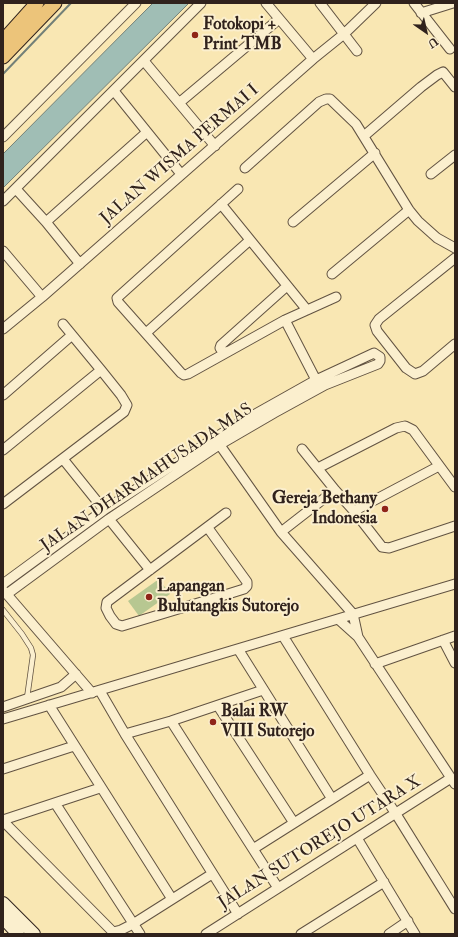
<!DOCTYPE html>
<style>
body{margin:0}
#map{position:relative;width:458px;height:937px;overflow:hidden;background:#f9e7b3;font-family:"IM FELL Double Pica",serif}
canvas{display:block}
.frame{position:absolute;inset:0;border:4px solid #30221c;pointer-events:none}
.north{position:absolute;left:406px;top:12px;width:40px;height:40px;-webkit-text-stroke:3px #fbefce;paint-order:stroke;rotate:146deg;font-size:11px;font-weight:700;line-height:16px;text-align:center;color:#30221c}
.north::after{content:'';display:block;margin:auto;width:14px;height:18px;background:#30221c;clip-path:polygon(50% 0,100% 100%,50% 72%,0 100%)}
</style>
<div id="map">
<canvas width="458" height="937"></canvas>
<div class="frame"></div>
<div class="north">U</div>
</div>
<script>
const context = document.querySelector('canvas').getContext('2d');
context.lineJoin = 'round';
function paint(path, color) { context.fillStyle = color; context.fill(path, 'evenodd'); }
const shape = rows => new Path2D(rows.map(r => 'M' + r).join(''));
function stroke(path, color, width, dash) { context.strokeStyle = color; context.lineWidth = width; context.lineCap = dash ? 'butt' : 'round'; context.setLineDash(dash || []); context.stroke(path); }
function drawText(font, color, halo, rows, align = 'center') {
  context.font = font + ' "IM FELL Double Pica",serif'; context.lineWidth = 4; context.setLineDash([]); context.textBaseline = 'middle'; context.strokeStyle = halo; context.fillStyle = color; for (const [text, x, y, turn = 0] of rows) {
    context.save(); context.translate(x, y); context.rotate((+turn || 0) * Math.PI / 180); context.textAlign = isNaN(turn) ? turn : align; if (halo) context.strokeText(text, 0, 0); context.fillText(text, 0, 0); context.restore();
  }
}
const green = shape([
 [159,579,170,594,139,616,128,601]
]);
const water = shape([
 [153,3,189,3,3,188,3,154,153,3]
]);
const stream = shape([
 [3,74,71,3]
]);
const lane = shape([
 [3,610,22,634,31,648,33,655,27,698]
]);
const street = shape([
 [266,3,313,59],
 [320,3,357,51],
 [414,3,450,49],
 [421,13,453,3],
 [144,61,215,146],
 [114,91,181,174],
 [179,103,279,19],
 [364,136,421,87,437,75,443,72,455,87],
 [3,137,136,3],
 [245,168,319,102,326,99,330,99,356,124,409,210,418,221,437,238,455,248],
 [431,174,455,155],
 [16,189,46,222,80,264],
 [238,189,117,298,118,302,181,373,184,375,188,374,285,320,336,297],
 [3,201,201,3],
 [221,204,307,310],
 [46,222,147,132],
 [293,222,375,153],
 [3,251,42,297],
 [455,258,379,319,375,325,377,331,406,368,415,374,423,371,455,344],
 [332,274,409,210],
 [285,320,316,380],
 [3,329,42,297,313,59,344,34,376,3],
 [146,333,250,240],
 [227,352,222,351,220,348,221,345,287,286],
 [3,395,72,335],
 [217,441,281,532,353,614],
 [302,449,335,490,354,511,382,547,389,548,455,526],
 [3,450,101,370],
 [63,459,104,510],
 [318,468,396,428,405,426,413,430,455,487],
 [3,504,124,412,127,405,121,395,101,370,63,324],
 [354,511,439,466],
 [109,519,150,570],
 [208,528,247,582,247,586,244,589,228,594,122,626,116,624,110,616,106,608,107,602,226,513],
 [281,532,335,490],
 [3,584,104,510,227,430,316,380,374,353,380,357,380,361,378,364,325,385,274,413,219,445,109,519,7,594],
 [4,591,92,693],
 [353,614,358,637],
 [338,619,358,637,455,784],
 [283,636,370,775,396,814,455,909],
 [443,640,455,663],
 [238,649,332,799],
 [375,664,455,636],
 [100,691,125,734,238,914],
 [49,705,172,899],
 [218,706,294,823],
 [3,707,61,687,76,674],
 [3,719,455,584],
 [171,721,278,888],
 [125,734,171,721,263,690],
 [3,769,74,746],
 [55,803,140,934],
 [3,820,100,788],
 [3,821,113,932,121,930,133,924,212,874],
 [357,838,415,934],
 [253,849,370,775],
 [206,934,451,778],
 [301,934,384,882],
 [389,934,408,921]
]);
const secondary = shape([
 [3,903,34,934],
 [3,918,18,934]
]);
const primary = shape([
 [3,41,37,3],
 [3,57,55,3]
]);
const markers = [
 [195,35,4,"#8f2418"],
 [385,509,4,"#8f2418"],
 [149,597,4,"#8f2418"],
 [213,722,4,"#8f2418"]
];
const poiNames = [
 ["Fotokopi +",203,25],
 ["Print TMB",203,45],
 ["Gereja Bethany",377,499,"right"],
 ["Indonesia",377,519,"right"],
 ["Lapangan",157,587],
 ["Bulutangkis Sutorejo",157,607],
 ["Balai RW",221,712],
 ["VIII Sutorejo",221,732]
];
const streetNames = [
 ["JALAN WISMA PERMAI I",180,155,-41],
 ["JALAN DHARMAHUSADA MAS",147,478,-34],
 ["JALAN SUTOREJO UTARA X",320,843,-32]
];
paint(green, '#b7c791');
paint(water, '#a0beb5');
stroke(water, '#738078', 1);
stroke(stream, '#738078', 2);
stroke(lane, '#625342', 6);
stroke(street, '#625342', 11);
stroke(secondary, '#30221c', 14);
stroke(primary, '#30221c', 15);
stroke(lane, '#fbefce', 4.5);
stroke(street, '#fbefce', 9);
stroke(secondary, '#fbefce', 12);
stroke(primary, '#ecc47a', 13);
for (const [x, y, r, color] of markers) { const dot = new Path2D(); dot.arc(x, y, r, 0, 2 * Math.PI); context.fillStyle = color; context.fill(dot); stroke(dot, '#fbefce', 1.5); }
drawText('bold 17px', '#30221c', '#fbefce', poiNames, 'left');
drawText('17px', '#30221c', '#fbefce', streetNames);
</script>
